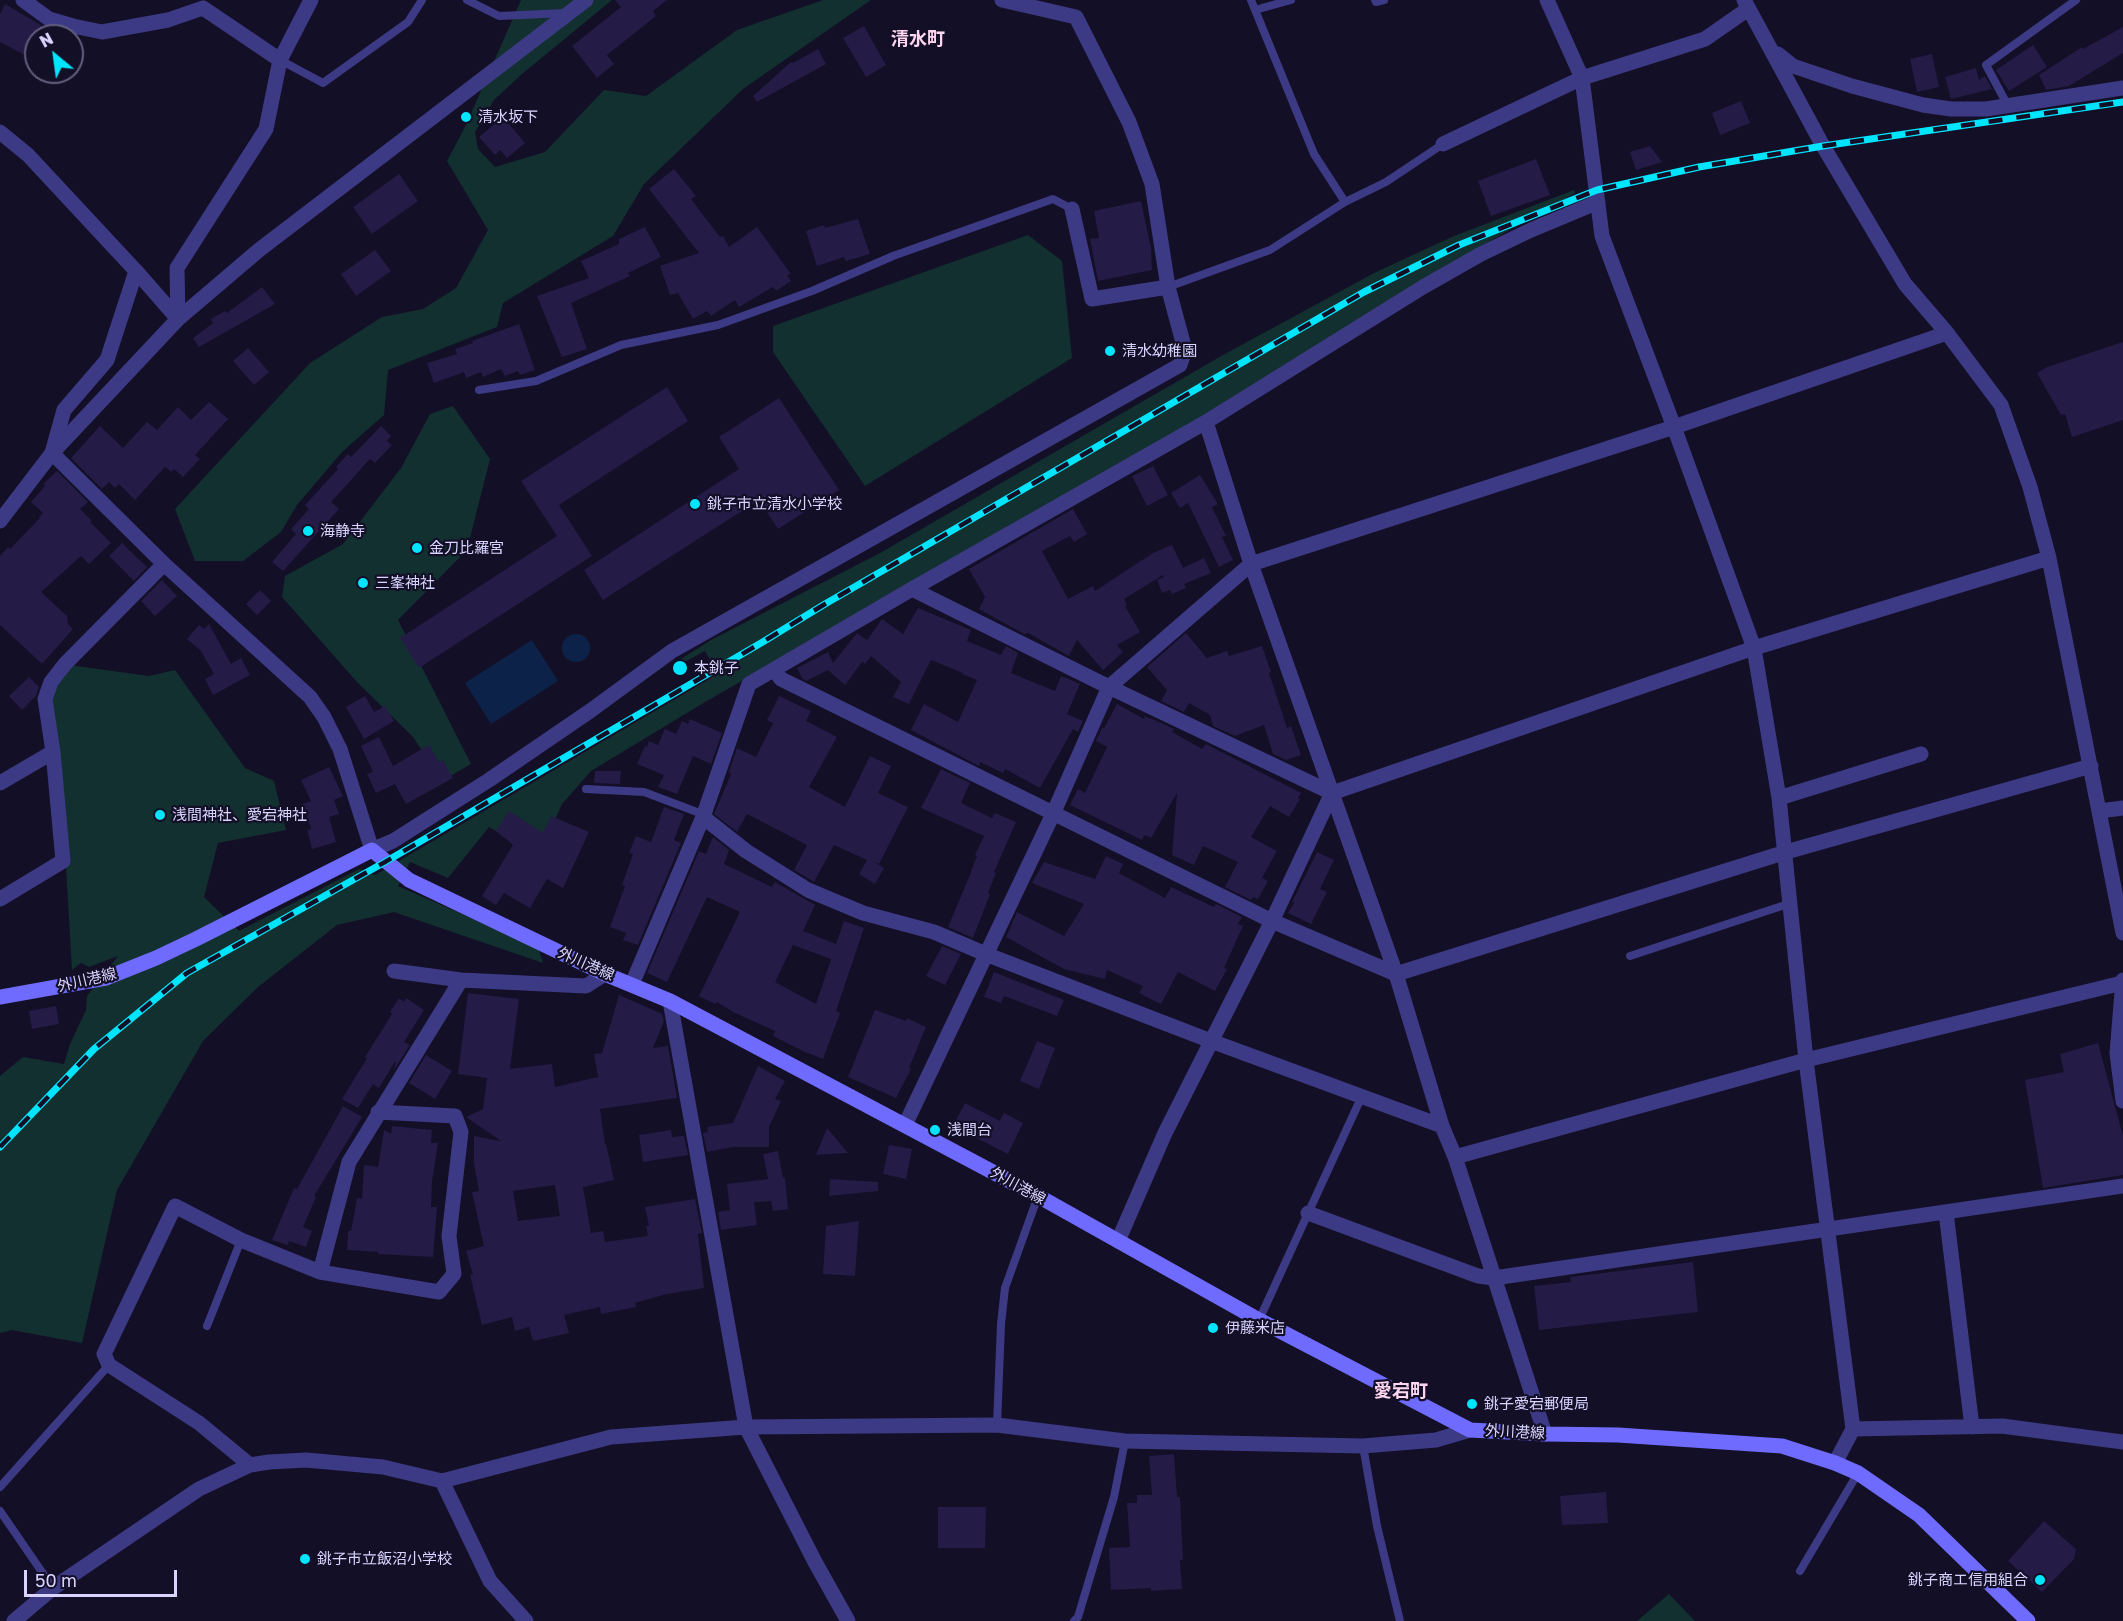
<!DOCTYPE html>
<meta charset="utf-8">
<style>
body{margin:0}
#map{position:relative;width:2123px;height:1621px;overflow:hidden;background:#130f26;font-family:"Golos Text",sans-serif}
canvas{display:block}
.north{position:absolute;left:24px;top:24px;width:60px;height:60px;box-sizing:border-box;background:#130f26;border:2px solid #625e7d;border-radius:50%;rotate:331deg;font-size:16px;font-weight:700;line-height:24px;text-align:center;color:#d9d4ff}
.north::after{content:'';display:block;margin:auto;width:21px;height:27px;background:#00e5ff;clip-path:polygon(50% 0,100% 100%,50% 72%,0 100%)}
.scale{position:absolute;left:24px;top:1570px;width:153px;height:27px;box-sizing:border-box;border:3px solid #d9d4ff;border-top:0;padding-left:8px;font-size:18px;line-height:21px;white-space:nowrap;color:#d9d4ff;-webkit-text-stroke:4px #130f26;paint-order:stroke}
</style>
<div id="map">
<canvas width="2123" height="1621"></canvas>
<div class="north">N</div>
<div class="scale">50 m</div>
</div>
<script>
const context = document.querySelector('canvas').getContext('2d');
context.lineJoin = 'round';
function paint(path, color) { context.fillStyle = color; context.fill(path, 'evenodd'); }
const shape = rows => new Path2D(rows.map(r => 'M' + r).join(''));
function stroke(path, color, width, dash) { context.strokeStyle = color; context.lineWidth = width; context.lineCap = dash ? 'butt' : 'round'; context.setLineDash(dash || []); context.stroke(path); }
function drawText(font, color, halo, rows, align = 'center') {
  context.font = font + ' "Golos Text","Noto Sans JP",sans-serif'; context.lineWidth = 4.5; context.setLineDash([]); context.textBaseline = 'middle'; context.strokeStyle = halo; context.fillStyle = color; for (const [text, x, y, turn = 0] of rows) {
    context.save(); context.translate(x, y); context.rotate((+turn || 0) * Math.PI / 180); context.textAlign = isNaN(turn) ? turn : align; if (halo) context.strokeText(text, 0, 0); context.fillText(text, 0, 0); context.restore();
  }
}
const green = shape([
 [521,0,612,0,522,74,494,100,475,132,478,149,495,167,545,152,604,90,646,96,737,30,823,0,871,0,743,89,644,184,613,236,503,303,497,327,388,370,384,415,342,452,297,505,281,532,243,561,195,561,175,509,310,363,382,317,423,309,456,288,488,230,447,161,465,127],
 [1574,190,1575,193,1476,249,1215,411,705,702,591,771,562,804,539,856,489,827,448,878,410,862,398,886,538,947,543,963,394,912,337,925,258,987,203,1041,117,1190,82,1343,12,1330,0,1333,0,1076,23,1057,64,1064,70,1044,86,1010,87,996,118,956,89,967,81,963,72,970,66,867,52,695,69,665,149,676,175,670,245,768,274,781,286,830,218,843,204,897,239,931,359,869,375,875,718,674,705,651,675,667,673,664,711,640,880,553,1223,355,1374,273,1454,236],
 [1028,235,1062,261,1072,358,865,486,773,352,773,326],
 [453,406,490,459,467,550,398,620,471,764,442,781,413,737,357,682,282,597,285,576,343,544,401,468,430,414],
 [1669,1594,1695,1621,1637,1621]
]);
const water = shape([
 '562 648a14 14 0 1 1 28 0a14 14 0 1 1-28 0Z',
 [532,640,558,681,491,724,465,683]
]);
const building = shape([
 [615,0,667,0,653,11,656,16,607,55,614,64,597,78,572,46,621,7],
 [5,4,44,27,62,36,36,36,36,61,0,42,0,14],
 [864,26,886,65,866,77,843,38],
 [2123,27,2123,53,2069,86,2046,90,2039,75,2082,47,2083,49],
 [2033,45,2047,67,2009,91,1996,70],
 [818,49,826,64,757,102,753,96,791,62,793,63],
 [1932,54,1939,87,1917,92,1910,59],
 [1976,68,1979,80,1985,76,1992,89,1951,99,1945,77],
 [1741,101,1750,123,1720,135,1712,113],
 [503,117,525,143,507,158,500,150,495,155,479,137],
 [1650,146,1662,162,1636,170,1630,152],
 [1536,159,1550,195,1491,216,1478,181],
 [674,169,696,196,691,199,720,237,723,236,729,247,757,227,791,274,787,275,791,281,776,291,773,287,739,307,735,300,711,316,707,311,693,319,678,293,670,295,660,266,699,253,649,189],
 [399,174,418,201,372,234,353,207],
 [1141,201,1151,248,1152,270,1098,281,1090,239,1099,238,1094,211],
 [858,219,870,254,846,261,844,257,817,266,806,231,824,225,825,228],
 [645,227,661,257,628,273,630,276,571,303,587,349,562,357,537,296,589,278,581,261,619,244,619,239],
 [375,250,391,271,356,296,341,274],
 [262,287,275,304,199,347,193,338,213,323,211,319,225,311,227,313],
 [519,324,535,370,520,375,518,371,505,376,501,369,483,377,481,372,466,378,464,372,434,383,427,363,457,354,455,349,473,343,472,341],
 [2123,342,2123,420,2072,437,2065,414,2061,415,2037,373,2047,367],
 [248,348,269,372,254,385,233,361],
 [667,387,688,421,559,505,592,556,419,668,400,638,557,536,521,481],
 [779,398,839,490,778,529,759,500,603,600,584,570,739,469,719,437],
 [209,402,228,419,195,455,200,459,183,477,174,469,171,472,165,467,135,500,119,484,115,488,109,482,102,489,71,458,100,426,123,448,147,422,157,430,178,407,191,420],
 [381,426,391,436,387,441,392,445,375,463,370,459,331,502,339,509,283,571,272,562,296,534,291,529,309,509,305,505,338,469,336,467,348,454,351,457],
 [1153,466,1168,495,1147,506,1132,476],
 [57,471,88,502,80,509,92,521,90,522,111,543,89,564,81,556,41,592,67,616,68,624,73,629,42,664,0,625,0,556,8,547,10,549,40,518,39,517,43,513,31,502,45,486,43,484],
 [1200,475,1218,504,1212,507,1226,536,1222,537,1233,560,1219,567,1188,503,1180,508,1171,493],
 [1073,509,1087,534,1074,542,1070,536,1042,551,1068,599,1093,586,1095,591,1153,553,1172,545,1183,568,1204,558,1211,573,1184,584,1186,588,1172,594,1170,590,1162,593,1157,580,1164,577,1163,575,1124,599,1127,605,1125,606,1140,632,1117,645,1123,652,1103,670,1077,640,1069,656,1028,633,1024,634,979,609,985,597,969,569],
 [122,543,147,567,134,581,109,556],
 [162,580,177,596,155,616,141,601],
 [260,590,271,601,257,615,246,604],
 [918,608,971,630,967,641,1001,655,1006,646,1018,653,1011,673,1055,691,1061,676,1080,684,1067,714,1083,721,1078,732,1073,729,1040,788,1005,769,1003,773,980,762,979,766,911,730,924,704,958,722,977,680,962,674,963,673,931,660,909,704,893,697,901,682,871,656,865,664,862,662,845,685,828,670,806,681,802,678,797,668,828,652,833,663,857,633,867,640,882,619,903,634],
 [209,624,231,664,241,658,250,675,213,695,205,679,214,674,201,651,187,639,199,625,204,629],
 [1186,633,1207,658,1227,651,1229,656,1262,646,1271,672,1269,673,1287,728,1291,726,1301,755,1286,760,1273,754,1264,725,1235,736,1213,726,1210,715,1189,703,1184,712,1161,701,1167,690,1147,667],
 [29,677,39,687,36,696,22,710,9,696],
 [365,696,374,712,385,706,394,721,364,739,346,707],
 [779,696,811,711,806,721,837,737,809,787,845,807,870,756,891,766,878,793,908,807,879,864,872,861,884,868,875,884,859,874,867,860,834,845,814,882,813,881,794,870,807,845,747,814,737,832,714,814,731,774,729,772,737,748,756,757,773,723,767,720],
 [1117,704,1144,719,1145,716,1150,719,1150,718,1174,729,1172,732,1202,749,1206,744,1301,793,1298,798,1300,799,1289,817,1270,806,1251,837,1277,851,1262,878,1268,881,1258,899,1253,897,1251,900,1225,887,1238,862,1203,846,1194,865,1172,855,1177,793,1151,838,1145,835,1142,840,1070,805,1078,789,1085,793,1107,747,1096,741,1102,728,1104,728],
 [690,719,722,733,711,764,693,756,677,794,658,787,664,775,637,764,645,746,647,747,649,741,658,745,665,729,676,734,682,721,688,724],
 [379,737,393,766,429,745,439,762,443,760,453,778,406,804,395,784,376,793,367,774,373,772,361,746],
 [329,767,343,796,334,800,339,814,329,817,336,842,312,849,307,830,311,829,303,804,311,801,301,780],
 [941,769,970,783,961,803,992,818,995,813,1016,822,994,872,996,873,988,893,990,894,973,938,948,927,969,877,977,856,975,855,984,836,921,808],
 [595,771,621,771,620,784,594,783],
 [664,807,684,814,674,840,681,843,638,945,623,940,626,933,610,927,625,886,622,885,633,854,629,853,636,836,651,842],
 [509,811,543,833,551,816,589,832,563,888,547,879,530,908,504,893,496,905,482,896,513,845,496,831],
 [713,837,729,850,724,864,772,887,775,882,815,905,803,931,836,944,844,921,864,928,836,1011,840,1013,823,1059,805,1052,773,1036,775,1031,733,1012,717,1002,715,1004,699,996,740,912,707,897,667,982,647,973,699,851,706,854],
 [793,945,831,959,816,1004,775,982],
 [1317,852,1334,860,1320,889,1327,892,1311,924,1288,913,1294,903,1292,902],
 [1106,856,1123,864,1119,873,1165,898,1171,887,1214,907,1216,904,1242,917,1238,924,1243,926,1224,968,1227,969,1215,991,1178,972,1161,1004,1139,993,1143,986,1107,970,1105,979,1064,969,1006,937,1017,912,1064,936,1084,904,1032,883,1044,862,1095,879],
 [942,946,961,954,945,985,926,976],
 [994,972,1064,1000,1057,1016,1004,996,1001,1003,984,997],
 [468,993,519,999,510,1069,552,1064,555,1087,598,1077,594,1054,602,1053,619,995,662,1014,664,1021,653,1048,668,1046,677,1098,600,1109,605,1144,606,1144,614,1180,583,1187,591,1233,603,1231,605,1242,648,1236,646,1226,649,1226,645,1207,695,1199,702,1233,698,1234,704,1288,667,1294,635,1303,636,1307,601,1314,600,1307,564,1315,569,1333,533,1341,529,1327,515,1331,512,1317,482,1325,470,1275,473,1275,466,1251,484,1246,472,1192,479,1191,474,1164,474,1136,501,1141,466,1117,483,1109,487,1078,458,1074],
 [555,1185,560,1216,518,1221,513,1191],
 [399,998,404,1002,406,998,424,1010,404,1042,410,1045,394,1070,396,1060,379,1088,373,1084,358,1108,342,1099,367,1058,365,1057,392,1014,390,1012],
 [56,1006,59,1024,32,1029,29,1011],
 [875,1010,906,1021,907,1018,926,1027,909,1068,911,1069,896,1098,848,1077],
 [1037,1041,1055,1048,1039,1089,1020,1081],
 [2098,1043,2123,1136,2123,1175,2043,1188,2025,1080,2064,1072,2060,1054],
 [426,1055,452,1071,435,1099,409,1083],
 [758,1066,785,1081,775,1099,781,1101,769,1127,769,1147,733,1147,707,1152,703,1133,708,1132,707,1127,733,1123],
 [965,1103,1000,1121,1004,1113,1023,1123,1008,1154,953,1126],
 [343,1106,362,1117,314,1196,316,1197,303,1227,312,1231,306,1247,289,1241,288,1245,272,1240,294,1188,297,1189],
 [392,1126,432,1130,431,1143,438,1143,432,1181,431,1207,437,1207,433,1257,378,1254,378,1252,347,1250,348,1231,351,1231,357,1198,362,1199,364,1165,378,1167,384,1130,391,1134],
 [827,1128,848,1153,816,1155],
 [671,1130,672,1137,684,1136,688,1155,643,1162,639,1135],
 [889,1145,912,1149,906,1179,883,1174],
 [778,1151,783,1178,785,1178,788,1209,773,1211,771,1201,754,1202,757,1225,721,1230,718,1212,730,1210,727,1184,768,1179,763,1154],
 [830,1179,878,1182,878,1191,829,1196],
 [859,1221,855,1276,823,1274,826,1226],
 [1693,1262,1698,1312,1539,1330,1534,1286,1571,1282,1570,1277],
 [1174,1454,1177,1497,1180,1497,1183,1560,1180,1560,1182,1589,1151,1591,1151,1588,1111,1590,1109,1548,1130,1547,1127,1503,1137,1503,1137,1495,1152,1495,1149,1456],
 [1606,1492,1608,1523,1562,1525,1560,1496],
 [938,1507,986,1507,985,1548,938,1548],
 [2044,1521,2076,1549,2074,1559,2042,1592,2008,1561]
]);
const service = shape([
 [467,0,499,16,566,13],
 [1251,0,1314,154,1345,202],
 [1375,0,1376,2,1384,0],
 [1255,10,1291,0],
 [280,60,323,83,408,22,422,0],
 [2008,106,1986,65,2076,0],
 [1168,287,1270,250,1345,202,1386,182,1443,144],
 [479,390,536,381,621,345,718,325,812,291,893,256,1053,199,1072,209],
 [586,789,644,792,697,812,703,817],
 [1630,956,1791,903],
 [1259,1320,1361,1098],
 [207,1326,241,1240],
 [997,1425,1001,1324,1005,1288,1038,1196],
 [1363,1446,1377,1526,1400,1621],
 [0,1487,109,1365],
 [0,1511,53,1588],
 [1800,1571,1858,1473],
 [1074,1621,1078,1617,1114,1497,1125,1441]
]);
const minor = shape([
 [23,0,49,19,73,26,102,32,168,20,203,8],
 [1547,0,1582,78,1602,236,1674,427,1754,648,1779,798,1806,1060,1853,1429,1835,1463],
 [1744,0,1823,146,1905,284,1947,333,2001,405,2030,487,2049,558,2123,933],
 [203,8,280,60],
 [1778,54,1793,66,1852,86,1923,105,1951,109,1986,109,2123,88],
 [0,132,28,155,136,271,178,319],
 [1443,144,1582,78,1705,39,1748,9],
 [1072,209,1092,299,1168,287],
 [136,271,107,360,64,410,52,453,164,564,310,697,324,717,340,749,372,850,393,841,489,780,590,711,672,651,1180,365,1185,350,1168,287,1152,184,1129,122,1076,17,1002,0],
 [178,319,177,268,266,129,280,60,311,0],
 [1206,422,1251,564,1396,974,1442,1126,1455,1157,1545,1434],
 [912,589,1109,687,1332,793,1754,648,2049,558],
 [775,671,781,679,1272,921,1396,974,1786,852,2091,766],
 [0,783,53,752,45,699,51,682,65,664,164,564],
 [1779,798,1921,754],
 [2100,811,2123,808],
 [703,817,746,851,808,890,863,913,934,932,988,955,1211,1041,1442,1126],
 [0,899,63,861,53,752],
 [394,971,461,980,586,986,605,974],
 [2123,980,2117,1053,2123,1101],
 [632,984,703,817,749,684,912,589,1206,422,1423,287,1481,254,1531,230,1598,202],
 [670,1001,746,1427,815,1562,848,1621],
 [905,1125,1053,814,1109,687,1251,564,1674,427,1947,333],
 [1455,1157,1806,1060,2122,983],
 [1946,1212,1972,1427],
 [1308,1213,1478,1276,1494,1278,2123,1186],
 [1118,1241,1165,1133,1272,921,1332,793],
 [320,1272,349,1162,461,980],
 [1853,1429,2002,1426,2123,1442],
 [250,1465,199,1423,109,1365,104,1354,175,1206,241,1240,320,1272,439,1292,454,1274,449,1236,461,1132,455,1116,378,1112],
 [442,1481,490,1581,526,1621],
 [14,1621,53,1588,199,1489,250,1465,269,1462,306,1460,383,1467,442,1481,611,1437,746,1427,997,1425,1125,1441,1363,1446,1436,1440,1470,1430]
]);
const tertiary = shape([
 [0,521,52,453,178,319,259,250,586,0]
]);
const secondary = shape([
 [0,997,106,978,156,958,196,939,372,850,409,880,605,974,670,1001,1038,1196,1259,1320,1470,1430,1545,1434,1618,1435,1782,1446,1835,1463,1858,1473,1919,1515,2028,1621]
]);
const rail = shape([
 [0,1147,94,1049,187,973,385,862,761,643,825,604,1364,292,1459,245,1597,190,1699,167,1823,146,2123,102]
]);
const markers = [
 [466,117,6,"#00e5ff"],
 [1110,351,6,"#00e5ff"],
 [695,504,6,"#00e5ff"],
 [308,531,6,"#00e5ff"],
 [417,548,6,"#00e5ff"],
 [363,583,6,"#00e5ff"],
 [680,668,8,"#00e5ff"],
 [160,815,6,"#00e5ff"],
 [935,1130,6,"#00e5ff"],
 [1213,1328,6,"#00e5ff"],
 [1472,1404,6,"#00e5ff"],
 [305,1559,6,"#00e5ff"],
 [2040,1580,6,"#00e5ff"]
];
const poiNames = [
 ["清水坂下",478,117],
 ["清水幼稚園",1122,351],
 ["銚子市立清水小学校",707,504],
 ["海静寺",320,531],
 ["金刀比羅宮",429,548],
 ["三峯神社",375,583],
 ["本銚子",694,668],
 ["浅間神社、愛宕神社",172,815],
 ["浅間台",947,1130],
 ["伊藤米店",1225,1328],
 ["銚子愛宕郵便局",1484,1404],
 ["銚子市立飯沼小学校",317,1559],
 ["銚子商エ信用組合",2028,1580,"right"]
];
const streetNames = [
 ["外川港線",586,964,24],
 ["外川港線",87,980,-13],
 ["外川港線",1018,1186,29],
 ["外川港線",1515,1432,3]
];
const quarterNames = [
 ["清水町",918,39],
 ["愛宕町",1401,1391]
];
paint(green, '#12302f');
paint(water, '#0c2248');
paint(building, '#241b47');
stroke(service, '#3d3a85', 8);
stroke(minor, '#3d3a85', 15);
stroke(tertiary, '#3d3a85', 15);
stroke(secondary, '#6f6bff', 15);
stroke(rail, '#00e5ff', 7);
stroke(rail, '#130f26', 4.5, [14]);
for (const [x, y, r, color] of markers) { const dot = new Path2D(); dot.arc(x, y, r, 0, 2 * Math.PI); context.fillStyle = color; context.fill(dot); stroke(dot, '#130f26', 2); }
drawText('15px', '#d9d4ff', '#130f26', poiNames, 'left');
drawText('15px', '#d9d4ff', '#130f26', streetNames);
drawText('bold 18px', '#ffd6f0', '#130f26', quarterNames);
</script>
